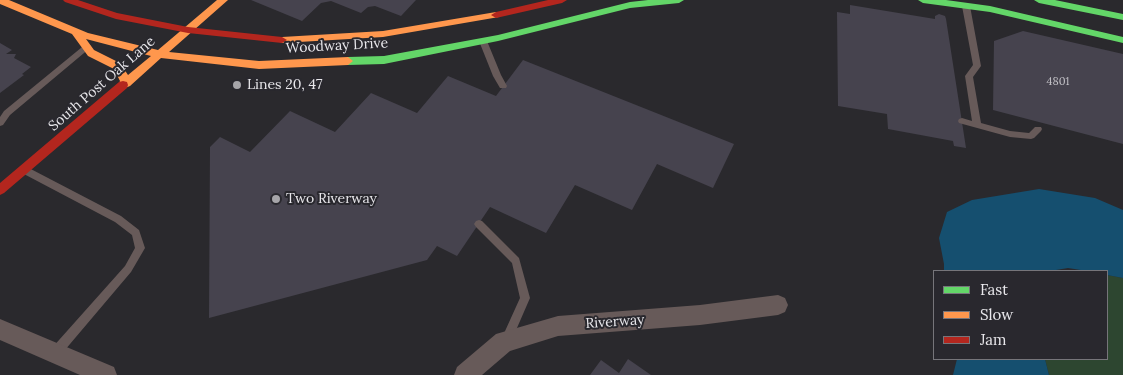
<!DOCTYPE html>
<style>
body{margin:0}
#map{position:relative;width:1123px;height:375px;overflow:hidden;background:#2a292d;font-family:Lora,serif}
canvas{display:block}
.legend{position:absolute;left:933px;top:270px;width:175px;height:90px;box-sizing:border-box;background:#29282e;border:1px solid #76757a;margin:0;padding:6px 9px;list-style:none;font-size:15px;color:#e9e8ec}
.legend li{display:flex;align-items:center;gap:10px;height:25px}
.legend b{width:25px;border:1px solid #76757a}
</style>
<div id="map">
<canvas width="1123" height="375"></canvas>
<ul class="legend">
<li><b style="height:6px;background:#63d668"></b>Fast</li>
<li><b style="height:6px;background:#ff974d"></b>Slow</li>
<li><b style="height:6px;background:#b3261e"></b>Jam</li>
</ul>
</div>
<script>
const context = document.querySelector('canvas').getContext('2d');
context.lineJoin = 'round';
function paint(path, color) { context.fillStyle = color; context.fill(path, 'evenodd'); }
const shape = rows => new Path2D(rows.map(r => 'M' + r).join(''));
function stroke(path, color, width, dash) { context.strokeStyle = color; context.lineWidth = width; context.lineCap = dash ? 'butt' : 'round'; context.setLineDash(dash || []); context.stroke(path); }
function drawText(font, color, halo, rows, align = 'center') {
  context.font = font + ' Lora,serif'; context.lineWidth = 4; context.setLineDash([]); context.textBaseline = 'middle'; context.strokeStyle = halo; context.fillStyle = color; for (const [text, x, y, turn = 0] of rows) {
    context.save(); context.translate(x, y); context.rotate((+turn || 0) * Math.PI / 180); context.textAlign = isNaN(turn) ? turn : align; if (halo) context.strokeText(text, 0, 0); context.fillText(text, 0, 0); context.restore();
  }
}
const green = shape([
 [1107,275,1123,278,1123,375,1049,375,1045,359,1107,359]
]);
const water = shape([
 [1039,189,1095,198,1123,210,1123,278,1107,275,1107,271,1087,271,1068,268,1050,271,944,271,944,264,939,238,947,212,972,200],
 [957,359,1045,359,1049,375,953,375]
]);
const building = shape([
 [251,0,416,0,401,16,375,6,368,7,361,13,331,1,321,3,302,21],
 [850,5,935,19,935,16,939,14,945,16,946,19,966,148,954,146,953,141,888,129,887,114,838,106,837,12,850,14],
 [1023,31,1123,54,1123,144,993,110,994,41],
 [0,43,12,50,6,54,16,54,14,58,31,67,22,74,24,75,0,93],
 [523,60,734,144,713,188,657,164,632,210,575,185,546,233,490,207,457,256,437,246,427,260,209,318,210,147,220,137,250,152,290,111,335,132,371,93,417,113,448,76,496,96],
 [628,359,651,375,590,375,601,360,619,373]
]);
const lane = shape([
 [963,4,966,4,970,6,981,66,973,77,981,123,1010,131,1029,133,1035,127,1041,127,1042,129,1041,131,1034,138,1031,139,1010,137,959,123,958,121,959,119,962,118,972,121,965,76,973,65,962,6,963,4],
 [483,38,487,41,501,75,507,86,506,88,500,88,493,76,479,41,483,38],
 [87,43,91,46,90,48,10,115,3,125,0,126,0,117,4,111,87,43],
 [25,166,121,216,139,230,145,248,131,272,59,357,55,358,51,357,50,353,51,349,125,266,135,248,132,235,115,222,22,173,21,170,22,167,25,166],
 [479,220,482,221,519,258,530,298,510,344,506,345,502,344,501,340,520,298,512,263,476,227,474,224,476,221,479,220]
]);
const street = shape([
 [778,295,785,298,788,305,785,312,778,315,700,325,558,336,510,351,482,375,454,375,457,367,496,334,558,316,700,305,778,295],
 [0,319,114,367,117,375,80,375,0,340,0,319]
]);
const fast = shape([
 [648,0,684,0,679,3,630,8,498,41,384,64,348,65,343,61,348,57,384,56,498,35,630,2,648,0],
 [918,0,946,0,990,6,1123,37,1123,43,990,12,923,3,918,0],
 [1034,0,1055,0,1123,14,1123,20,1039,3,1034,0]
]);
const slow = shape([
 [0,0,9,0,88,33,158,50,217,0,228,0,169,52,259,61,348,57,353,61,348,65,259,69,161,58,130,86,123,89,118,85,120,81,114,69,88,56,72,34,0,4,0,0],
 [86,39,151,56,128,75,120,63,94,50,86,39],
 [496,12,501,15,499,17,383,37,282,43,277,40,282,37,383,31,496,12]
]);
const jam = shape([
 [63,0,78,0,117,13,188,27,282,37,287,40,282,43,188,33,116,19,65,2,63,0],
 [548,0,567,0,562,3,496,18,491,15,496,12,548,0],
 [123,81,127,82,128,85,127,88,4,193,0,195,0,183,119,82,123,81]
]);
const markers = [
 [237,85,5,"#a6a5a9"],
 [276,199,5,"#a6a5a9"]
];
const numberNames = [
 ["4801",1058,82]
];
const streetNames = [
 ["Woodway Drive",337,46,-3],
 ["South Post Oak Lane",102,84,-41],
 ["Riverway",615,322,-4]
];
const poiNames = [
 ["Lines 20, 47",247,85],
 ["Two Riverway",286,199]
];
paint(green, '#2d4630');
paint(water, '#154f6f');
paint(building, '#46434e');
paint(lane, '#675a59');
paint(street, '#675a59');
paint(fast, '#63d668');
paint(slow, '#ff974d');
paint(jam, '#b3261e');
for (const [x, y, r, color] of markers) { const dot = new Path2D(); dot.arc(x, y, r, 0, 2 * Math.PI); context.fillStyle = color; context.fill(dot); stroke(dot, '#29282e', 2); }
drawText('11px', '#c0bfc4', null, numberNames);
drawText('14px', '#e9e8ec', '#29282e', streetNames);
drawText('14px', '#e9e8ec', '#29282e', poiNames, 'left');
</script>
